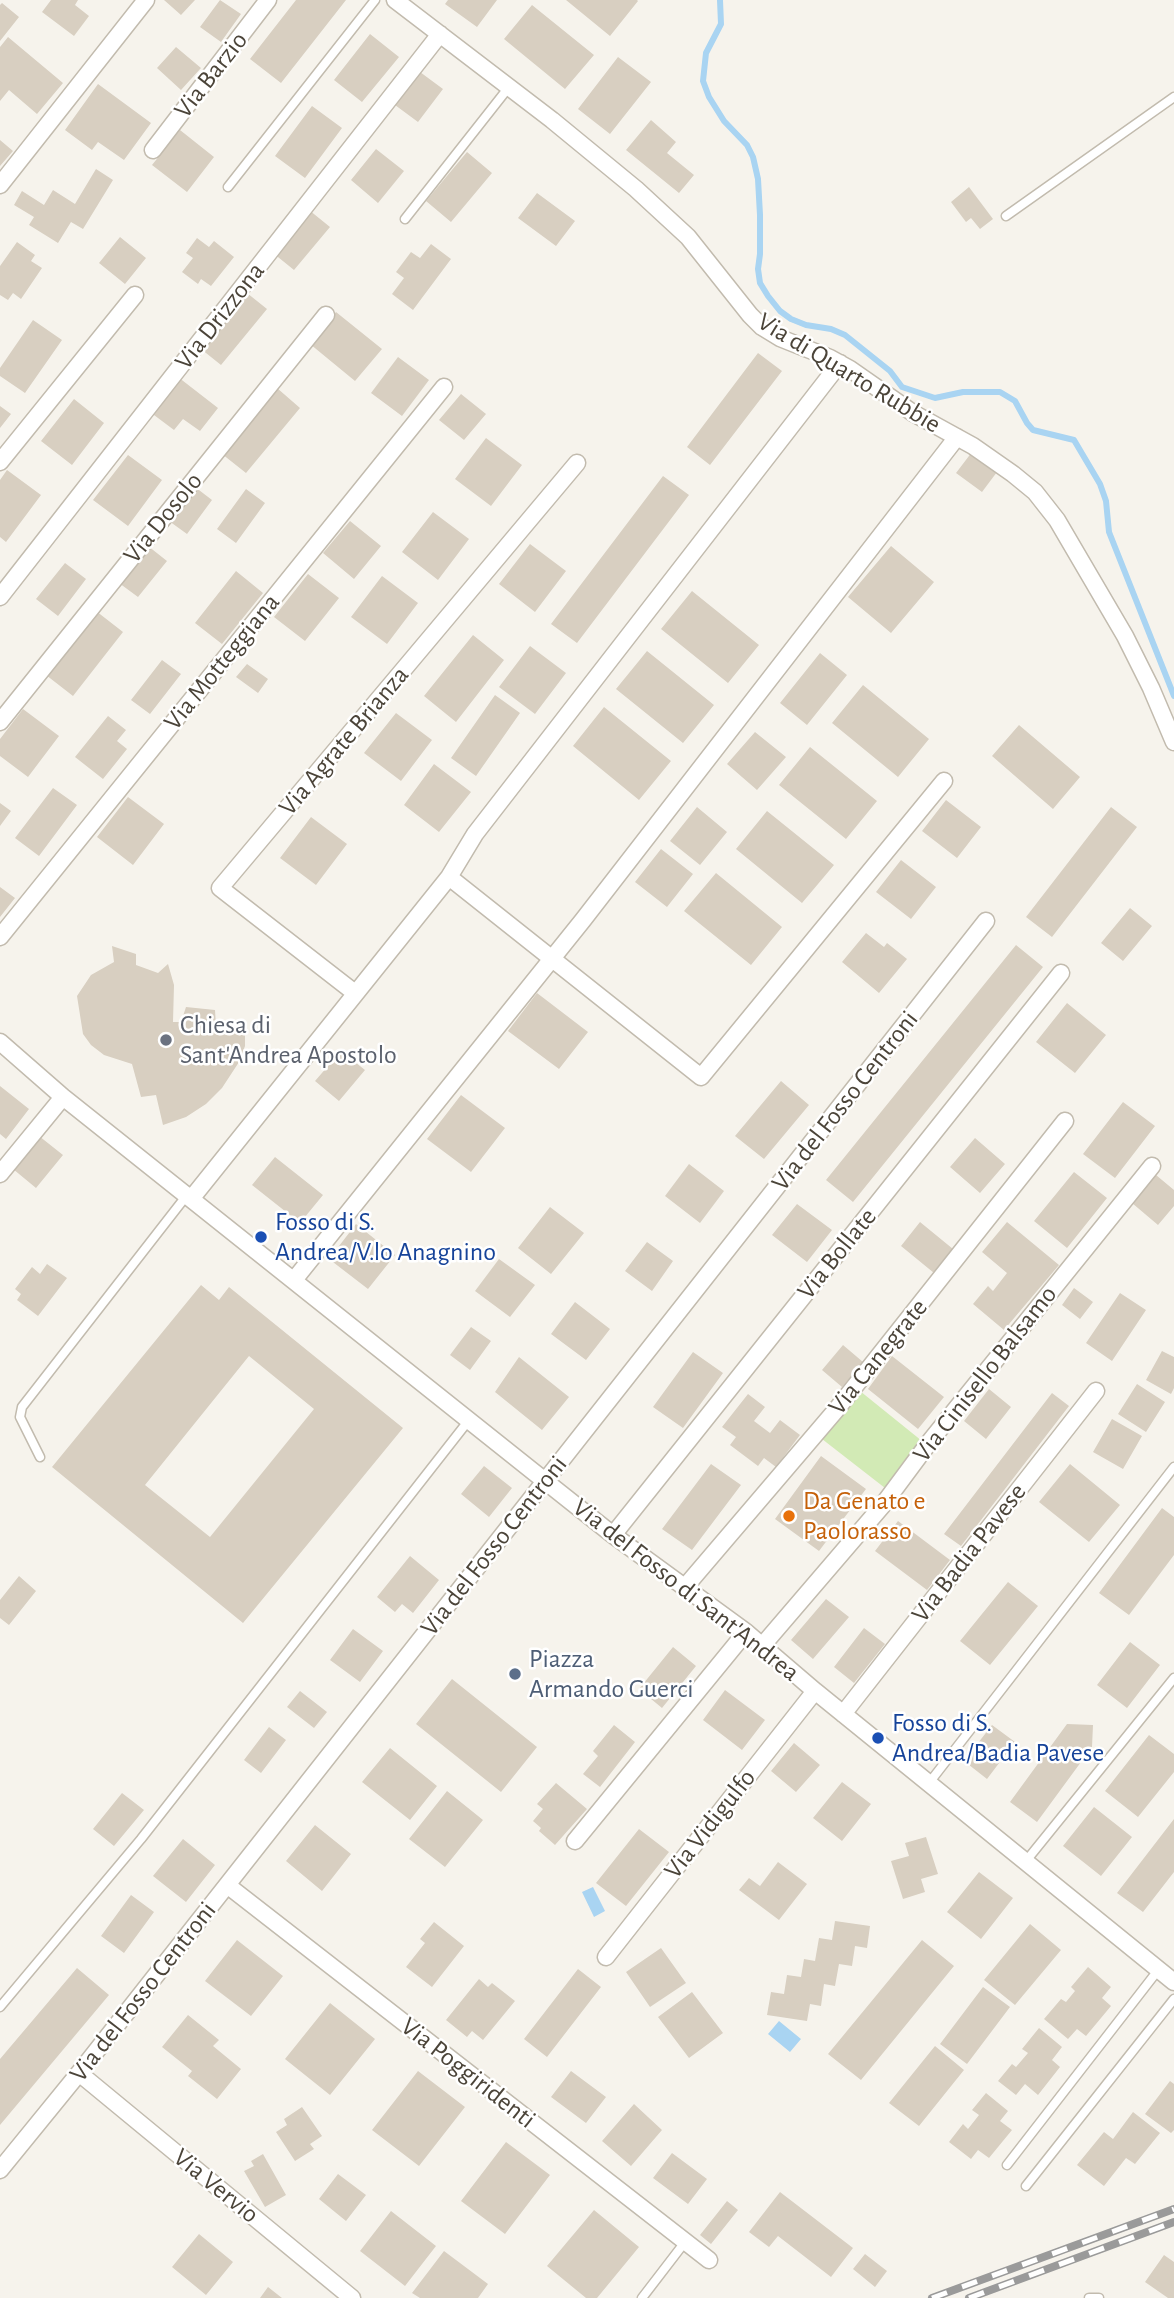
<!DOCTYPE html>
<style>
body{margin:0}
canvas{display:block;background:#f6f3ec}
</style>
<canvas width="1174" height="2298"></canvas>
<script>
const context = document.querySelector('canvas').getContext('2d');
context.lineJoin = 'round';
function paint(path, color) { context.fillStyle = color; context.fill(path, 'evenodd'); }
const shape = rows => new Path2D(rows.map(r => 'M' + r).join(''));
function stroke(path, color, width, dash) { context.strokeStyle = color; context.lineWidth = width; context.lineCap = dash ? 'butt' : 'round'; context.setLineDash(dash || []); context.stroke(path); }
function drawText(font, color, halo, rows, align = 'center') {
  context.font = font + ' "Alegreya Sans",sans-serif'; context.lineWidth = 5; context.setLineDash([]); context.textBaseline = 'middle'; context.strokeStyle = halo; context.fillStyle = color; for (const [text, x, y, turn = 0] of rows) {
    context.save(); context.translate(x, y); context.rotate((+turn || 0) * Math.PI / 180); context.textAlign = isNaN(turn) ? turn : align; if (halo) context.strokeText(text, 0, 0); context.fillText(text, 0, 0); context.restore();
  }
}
const green = shape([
 [860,1391,922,1441,885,1488,822,1439]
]);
const water = shape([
 [593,1887,605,1911,594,1917,582,1892],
 [779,2021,801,2039,790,2052,768,2034]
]);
const stream = shape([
 [720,0,721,24,706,53,703,81,709,97,724,121,747,145,753,157,758,179,760,215,760,254,758,269,760,283,768,296,780,311,791,319,806,325,831,329,845,335,890,371,902,387,935,398,963,392,1000,392,1015,401,1027,423,1033,430,1074,440,1100,484,1106,501,1109,532,1174,696]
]);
const building = shape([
 [51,0,78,0,75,5,89,16,74,36,42,12],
 [164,0,195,0,181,15],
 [220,0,241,14,221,42,200,27],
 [296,0,346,0,281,83,250,59],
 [448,0,497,0,477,27,445,4],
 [566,0,637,0,638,1,610,36],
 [2,3,19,17,0,41,0,5],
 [532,5,594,55,565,89,504,39],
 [370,34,399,57,362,102,334,80],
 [8,37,63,83,37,114,9,90,0,101,0,47],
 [176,47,201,68,181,90,157,68],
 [618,57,651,82,610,134,578,109],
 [420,72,443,89,418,122,395,105],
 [98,84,151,123,124,160,98,142,92,150,65,130],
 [312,106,342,128,305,178,275,156],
 [651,120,676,142,667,153,694,175,679,193,626,150],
 [180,130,214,157,187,192,152,165],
 [0,140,13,151,0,166],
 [376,149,404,171,378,203,351,180],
 [467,152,492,173,451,222,426,201],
 [96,169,113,180,83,229,71,222,58,243,29,225,34,217,14,205,22,191,44,205,53,190,75,204],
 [969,187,993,219,980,229,971,218,966,222,951,202],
 [537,193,575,221,556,246,518,218],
 [309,210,330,227,294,270,273,253],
 [120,237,146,258,125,284,99,263],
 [197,238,209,247,214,241,234,257,211,286,201,279,198,284,182,272,193,258,186,253],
 [17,242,35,255,31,261,42,268,21,299,13,293,8,300,0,295,0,266],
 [431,244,451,259,413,310,392,294,404,278,396,272,411,252,420,258],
 [247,293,267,309,221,365,201,349],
 [336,312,382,349,355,381,310,344],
 [33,320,62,340,25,393,0,376,0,368],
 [758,353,782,371,710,465,687,447],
 [398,357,429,380,402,416,371,393],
 [178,377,218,408,200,431,183,419,174,430,150,412],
 [277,388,300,408,246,473,222,454],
 [461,394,486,414,464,440,439,420],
 [74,399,104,423,72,465,41,441],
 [0,406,11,414,0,428],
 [486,438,522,465,491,506,455,479],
 [972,452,997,472,982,492,956,473],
 [128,455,162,480,128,526,93,500],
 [7,470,41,495,6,542,0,537,0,480],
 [663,476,689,495,577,643,551,624],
 [195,487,212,500,187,534,169,521],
 [246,489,265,503,236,543,217,529],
 [433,512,469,539,438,580,402,552],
 [350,521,381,546,354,579,323,553],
 [530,544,566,571,535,612,499,584],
 [148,546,167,561,138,597,119,583],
 [891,546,934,582,891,633,848,597],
 [65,563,86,579,58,616,36,599],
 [236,571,263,593,222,644,195,623],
 [308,574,339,598,305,641,274,617],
 [382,576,418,603,387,644,351,617],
 [692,591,759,645,728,683,661,629],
 [96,611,123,632,73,696,46,675],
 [473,635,504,660,456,722,424,696],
 [530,646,566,673,535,714,499,687],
 [647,651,714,705,683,743,616,689],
 [820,653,847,675,807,725,780,703],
 [162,660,181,674,150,714,131,700],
 [247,664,268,679,258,693,236,677],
 [863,685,929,739,898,777,832,723],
 [495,695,520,713,476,776,451,758],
 [604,707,671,761,639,800,573,746],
 [23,709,59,736,28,777,0,756,0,739],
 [396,713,432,740,401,781,364,753],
 [108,716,126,730,117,741,127,749,103,779,75,757],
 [1019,725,1080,777,1053,809,992,756],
 [755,732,786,757,757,790,727,764],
 [810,747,877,801,846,839,779,785],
 [434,764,471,792,439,832,404,805],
 [53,788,77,805,39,856,15,838],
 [128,797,164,824,133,865,97,837],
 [946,800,981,827,957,858,922,831],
 [0,803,11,811,0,826],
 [697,807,727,832,700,865,670,841],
 [1111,807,1137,827,1052,937,1026,917],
 [767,811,834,865,802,903,736,849],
 [311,817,347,844,316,885,280,858],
 [661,849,693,874,667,907,635,882],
 [901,860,936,887,911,919,876,892],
 [716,873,782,927,751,965,684,911],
 [0,887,15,898,0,917],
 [1130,908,1152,926,1123,961,1101,943],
 [866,933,884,947,887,943,907,959,879,993,842,962],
 [1016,945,1043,967,853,1202,826,1180],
 [112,946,136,954,136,965,158,973,168,964,174,985,173,1022,181,1022,186,1007,215,1010,216,1026,245,1032,245,1046,239,1062,222,1088,206,1104,186,1117,163,1125,156,1095,141,1097,132,1064,104,1055,91,1045,83,1034,77,996,91,975,114,962],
 [537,993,588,1032,559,1069,508,1031],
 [1067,1003,1106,1035,1075,1073,1036,1042],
 [341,1051,365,1070,339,1101,315,1081],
 [781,1081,809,1105,764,1159,735,1136],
 [0,1086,29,1109,6,1139,0,1134],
 [461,1095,505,1128,471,1172,427,1139],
 [1123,1102,1155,1126,1115,1178,1083,1154],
 [39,1136,63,1155,36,1188,13,1169],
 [975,1138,1005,1164,980,1193,950,1167],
 [275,1157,323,1195,300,1223,252,1185],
 [689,1164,724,1191,700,1223,665,1196],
 [1074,1172,1107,1198,1067,1248,1034,1221],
 [1156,1175,1174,1190,1174,1206,1158,1225,1132,1203],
 [797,1204,832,1230,807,1262,772,1235],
 [550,1207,584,1233,551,1274,518,1248],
 [920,1222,953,1249,934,1273,901,1246],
 [1007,1222,1059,1265,1004,1330,973,1304,988,1286,993,1291,1007,1273,982,1252],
 [356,1224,395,1255,368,1289,329,1259],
 [647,1242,673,1261,652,1291,625,1271],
 [499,1259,535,1285,510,1317,475,1291],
 [47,1264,67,1278,38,1316,17,1300,21,1294,15,1289,32,1267,40,1274],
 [201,1285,219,1300,229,1287,403,1428,243,1623,52,1467],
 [249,1356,314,1409,210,1537,145,1485],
 [1074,1288,1093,1302,1080,1319,1062,1305],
 [1120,1293,1146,1310,1112,1361,1086,1343],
 [575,1302,610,1329,586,1360,551,1334],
 [471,1327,491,1341,470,1370,450,1355],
 [843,1345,863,1362,842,1387,822,1370],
 [1162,1351,1174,1357,1174,1388,1171,1394,1146,1380],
 [693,1352,723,1373,683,1428,653,1407],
 [892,1356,944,1397,918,1429,868,1389],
 [519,1357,569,1397,542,1430,495,1392],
 [1137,1384,1165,1402,1146,1432,1118,1414],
 [989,1389,1011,1407,986,1439,964,1421],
 [1052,1393,1069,1406,961,1546,944,1534],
 [748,1394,765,1407,754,1421,770,1433,780,1420,800,1435,776,1467,764,1458,758,1466,730,1445,736,1437,722,1427],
 [1112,1419,1142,1436,1123,1469,1093,1452],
 [821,1456,866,1489,819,1551,775,1519],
 [711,1464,741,1485,692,1550,662,1529],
 [1070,1464,1120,1505,1089,1542,1039,1502],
 [484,1466,512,1488,489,1517,461,1494],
 [1162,1508,1174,1517,1174,1555,1129,1615,1099,1593],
 [898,1521,950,1560,927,1590,875,1551],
 [410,1556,439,1580,413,1613,402,1604,395,1612,377,1597],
 [19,1576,36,1591,9,1625,0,1618,0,1600],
 [1008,1582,1038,1606,990,1665,960,1641],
 [826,1599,849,1617,813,1659,791,1640],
 [864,1628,885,1644,854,1683,834,1667],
 [353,1629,383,1651,360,1682,330,1660],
 [1130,1642,1160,1665,1127,1708,1097,1685],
 [673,1647,696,1666,662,1708,639,1689],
 [452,1679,537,1747,501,1792,416,1724],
 [725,1690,765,1720,742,1750,703,1720],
 [300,1691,327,1712,314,1728,287,1707],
 [1067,1724,1093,1725,1092,1747,1037,1822,1010,1802],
 [614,1725,635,1742,600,1787,583,1774,598,1756,593,1751],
 [992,1725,1015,1742,987,1779,964,1761],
 [269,1727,286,1740,261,1773,244,1760],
 [1149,1735,1174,1754,1174,1772,1138,1817,1105,1791],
 [794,1743,820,1765,796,1792,771,1771],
 [390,1748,437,1786,410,1820,362,1782],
 [842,1782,871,1804,842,1841,813,1818],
 [556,1783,587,1809,555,1845,539,1831,541,1828,533,1821,543,1809,537,1804],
 [447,1791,483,1820,445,1867,409,1839],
 [122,1793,144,1810,114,1846,93,1829],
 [1094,1807,1132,1837,1101,1876,1063,1846],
 [1174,1819,1174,1872,1143,1912,1117,1893],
 [315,1825,351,1854,322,1891,286,1861],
 [639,1829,669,1852,626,1906,596,1883],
 [926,1837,938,1874,921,1879,925,1892,903,1899,891,1861,909,1856,905,1843],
 [183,1839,215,1865,186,1902,153,1876],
 [778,1862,807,1884,779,1920,739,1890,749,1878,760,1886],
 [979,1872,1013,1898,981,1939,947,1912],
 [131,1895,154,1912,124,1953,101,1936],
 [835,1921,870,1926,867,1948,855,1946,852,1966,839,1964,835,1986,824,1984,821,2006,810,2004,807,2021,767,2015,771,1992,784,1994,787,1975,801,1977,804,1959,815,1961,819,1938,832,1940],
 [434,1922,464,1946,432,1987,406,1967,425,1943,420,1939],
 [1030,1924,1061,1950,1015,2005,984,1980],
 [237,1940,283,1976,251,2016,205,1981],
 [922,1940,954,1966,861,2080,828,2054],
 [661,1948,686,1983,650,2007,626,1972],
 [1088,1967,1111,1987,1102,1998,1111,2006,1086,2036,1077,2029,1068,2039,1044,2019,1061,1999,1066,2002,1075,1991,1071,1987],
 [77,1968,109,1995,0,2125,0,2059],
 [578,1969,601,1987,547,2057,524,2039],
 [479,1979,488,1987,492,1983,515,2001,483,2040,472,2031,467,2037,446,2020],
 [983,1987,1010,2007,967,2064,940,2044],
 [692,1992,723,2033,689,2058,658,2017],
 [330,2003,375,2039,330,2095,285,2059],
 [188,2015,219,2040,213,2046,241,2069,217,2099,188,2076,192,2071,162,2047],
 [1039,2028,1062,2047,1052,2060,1060,2067,1038,2095,1025,2084,1016,2095,998,2081,1012,2064,1016,2067,1028,2053,1022,2049],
 [935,2046,964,2070,919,2126,889,2103],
 [418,2071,465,2107,419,2166,372,2130],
 [571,2071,606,2097,586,2123,551,2097],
 [1170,2081,1174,2084,1174,2130,1171,2133,1145,2114],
 [986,2093,1008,2111,1000,2121,1012,2130,989,2158,978,2150,971,2159,949,2142,963,2124,968,2129,979,2115,972,2110],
 [634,2104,662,2130,631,2166,602,2141],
 [302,2107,322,2136,310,2144,314,2149,295,2161,276,2132,287,2125,284,2119],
 [1133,2112,1160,2133,1135,2164,1126,2158,1104,2186,1077,2165,1104,2132,1113,2139],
 [506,2142,550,2175,505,2234,461,2201],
 [672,2153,707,2179,688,2204,653,2178],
 [263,2154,286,2195,265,2207,244,2171,254,2166,251,2161],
 [338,2174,366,2195,346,2221,319,2199],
 [780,2192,853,2248,831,2277,778,2236,769,2247,749,2232],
 [727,2201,738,2210,711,2244,700,2235],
 [594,2210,639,2247,597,2298,586,2298,547,2266],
 [391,2211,436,2246,405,2286,360,2251],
 [199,2234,233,2262,206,2295,172,2267],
 [444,2251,488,2284,478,2298,420,2298,412,2293],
 [865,2254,887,2271,875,2287,853,2269],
 [1164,2255,1174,2262,1174,2298,1168,2298,1145,2282],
 [268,2287,282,2298,260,2298]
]);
const service = shape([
 [228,187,375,0],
 [1006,216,1174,97],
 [405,219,509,87],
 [40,1457,20,1417,22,1407,187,1195],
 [929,1783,1174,1467],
 [1026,1861,1174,1678],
 [0,2007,141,1839,469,1420],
 [1007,2165,1159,1969],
 [1026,2186,1174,1999],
 [642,2298,685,2242],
 [1089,2298,1099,2298]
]);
const minor = shape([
 [395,0,552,120,636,189,688,237,750,315,762,327,780,338,830,358,850,369,913,413,973,446,1013,474,1035,492,1057,520,1125,636,1151,688,1174,742],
 [153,150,268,0],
 [0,185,146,0],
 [840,363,475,834,449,877,701,1077,944,781],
 [0,462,135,295],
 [0,597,440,34],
 [0,722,326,315],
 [0,937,444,387],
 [355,993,220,888,577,463],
 [0,1042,63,1097,545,1481,613,1535,746,1632,815,1691,1174,1982],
 [0,1174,63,1097],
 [191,1199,449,877],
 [294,1280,583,920,957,437],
 [613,1535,1061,973],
 [685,1587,836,1410,1065,1121],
 [762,1646,882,1506,931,1440,1152,1166],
 [843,1714,1096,1391],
 [575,1841,746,1632],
 [227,1885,709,2260],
 [606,1957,815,1691],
 [79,2073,352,2298],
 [0,2170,79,2073,986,921]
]);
const rail = shape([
 [932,2298,1174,2209],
 [969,2298,1174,2222]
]);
const markers = [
 [166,1040,7,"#6b7280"],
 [261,1237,7,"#1a4fb4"],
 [789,1516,7,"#e8710a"],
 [515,1674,7,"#5c6f8a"],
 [878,1738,7,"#1a4fb4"]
];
const streetNames = [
 ["Via Barzio",211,75,-52],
 ["Via Drizzona",220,316,-52],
 ["Via di Quarto Rubbie",849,373,31],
 ["Via Dosolo",163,518,-51],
 ["Via Motteggiana",222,662,-51],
 ["Via Agrate Brianza",344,741,-50],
 ["Via del Fosso Centroni",845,1101,-52],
 ["Via Bollate",837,1254,-51],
 ["Via Canegrate",878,1357,-51],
 ["Via Cinisello Balsamo",985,1374,-52],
 ["Via del Fosso Centroni",494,1546,-52],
 ["Via Badia Pavese",969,1553,-52],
 ["Via del Fosso di Sant'Andrea",686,1590,38],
 ["Via Vidigulfo",710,1824,-52],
 ["Via del Fosso Centroni",143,1992,-52],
 ["Via Poggiridenti",468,2073,38],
 ["Via Vervio",216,2186,39]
];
const worshipNames = [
 ["Chiesa di",180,1025],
 ["Sant'Andrea Apostolo",180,1055]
];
const transitNames = [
 ["Fosso di S.",275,1222],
 ["Andrea/V.lo Anagnino",275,1252],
 ["Fosso di S.",892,1723],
 ["Andrea/Badia Pavese",892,1753]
];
const foodNames = [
 ["Da Genato e",803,1501],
 ["Paolorasso",803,1531]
];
const serviceNames = [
 ["Piazza",529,1659],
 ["Armando Guerci",529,1689]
];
paint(green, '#d2eab5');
paint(water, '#a9d4f2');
stroke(stream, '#a9d4f2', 6);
paint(building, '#d8cfc1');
stroke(service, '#c2bbae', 11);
stroke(minor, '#c2bbae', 19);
stroke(service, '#fff', 8);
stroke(minor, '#fff', 16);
stroke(rail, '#9a9a9a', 8);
stroke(rail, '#fff', 5, [16]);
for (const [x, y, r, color] of markers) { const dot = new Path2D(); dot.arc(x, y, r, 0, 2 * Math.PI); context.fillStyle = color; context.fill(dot); stroke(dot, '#fff', 2.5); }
drawText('26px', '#4b4439', '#fff', streetNames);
drawText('26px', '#5b616d', '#fff', worshipNames, 'left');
drawText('26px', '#164399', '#fff', transitNames, 'left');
drawText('26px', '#c56008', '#fff', foodNames, 'left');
drawText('26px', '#4e5e75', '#fff', serviceNames, 'left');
</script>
